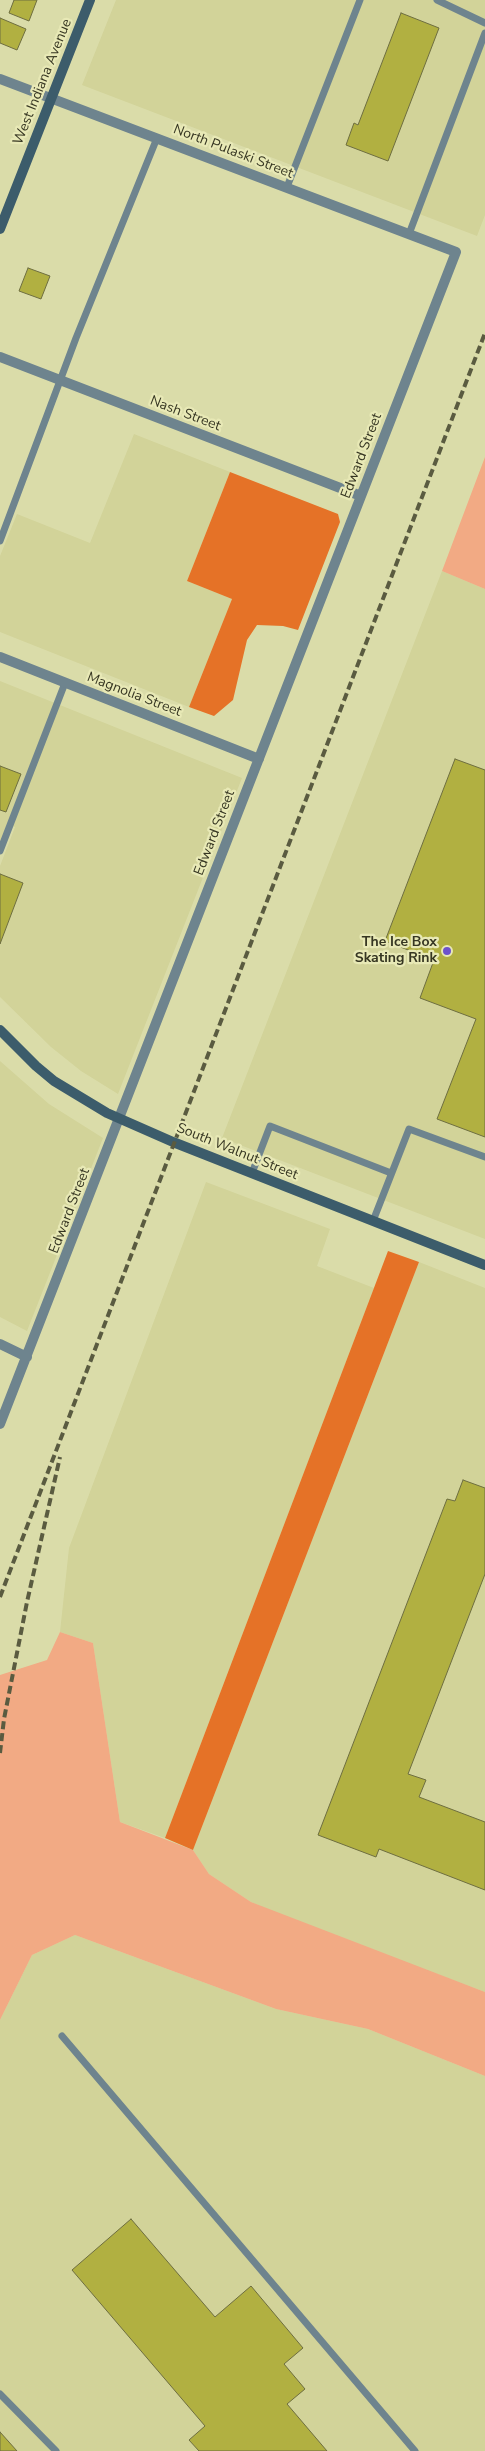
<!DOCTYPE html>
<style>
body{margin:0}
canvas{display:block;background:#dadca9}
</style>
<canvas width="485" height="2451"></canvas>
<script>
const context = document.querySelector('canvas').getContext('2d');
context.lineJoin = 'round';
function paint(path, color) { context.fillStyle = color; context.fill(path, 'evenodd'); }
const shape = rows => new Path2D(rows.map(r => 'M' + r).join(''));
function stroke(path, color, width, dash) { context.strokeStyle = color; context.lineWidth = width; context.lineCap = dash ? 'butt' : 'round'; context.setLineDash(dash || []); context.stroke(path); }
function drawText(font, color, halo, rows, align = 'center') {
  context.font = font + ' "Nunito Sans",sans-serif'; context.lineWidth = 4.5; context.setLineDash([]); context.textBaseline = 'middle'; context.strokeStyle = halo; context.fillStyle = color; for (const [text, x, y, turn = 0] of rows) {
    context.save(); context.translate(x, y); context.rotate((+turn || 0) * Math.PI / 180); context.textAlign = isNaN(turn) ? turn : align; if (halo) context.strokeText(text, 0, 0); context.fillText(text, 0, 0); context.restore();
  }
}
const built = shape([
 [116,0,485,0,485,215,477,236,82,85],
 [134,434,230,472,187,581,232,599,189,707,0,632,0,556,17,514,90,543],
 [442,571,485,589,485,1239,222,1138],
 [0,681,242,778,118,1094,81,1071,51,1047,0,997,0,866,15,827,7,824,0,841],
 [0,1061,49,1104,103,1138,27,1331,0,1317],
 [206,1182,330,1229,317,1266,374,1288,165,1838,120,1822,93,1643,60,1632,69,1548],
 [419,1262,485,1288,485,1992,297,1922,251,1902,209,1874,193,1850],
 [75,1935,276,2009,368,2029,485,2076,485,2451,0,2451,0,2020,32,1955]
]);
const green = shape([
 [485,457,485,589,442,571],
 [60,1632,93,1643,120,1822,193,1850,209,1874,251,1902,485,1992,485,2076,368,2029,276,2009,75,1935,32,1955,0,2020,0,1675,47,1660]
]);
const forest = shape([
 [230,472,338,514,340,522,298,630,283,626,257,625,247,640,233,700,214,716,189,707,232,599,187,581],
 [388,1251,419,1262,193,1850,165,1838]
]);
const building = shape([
 [14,0,37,0,29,21,9,13,14,0],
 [401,13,439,28,388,161,346,145,354,123,358,125,401,13],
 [0,18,26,29,17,50,0,43,0,18],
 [28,268,50,276,41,299,19,291,28,268],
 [455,759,485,770,485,1137,437,1119,476,1019,420,998,434,960,385,941,455,759],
 [0,766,21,774,6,812,0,810,0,766],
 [0,874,23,883,0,944,0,874],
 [463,1480,485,1488,485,1574,408,1774,426,1780,419,1797,485,1822,485,1890,379,1849,376,1857,318,1835,447,1499,455,1501,463,1480],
 [131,2219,215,2317,251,2286,303,2348,284,2364,305,2389,287,2404,327,2451,199,2451,189,2440,205,2426,72,2270,131,2219],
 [0,2432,17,2451,0,2451,0,2432]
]);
const lane = shape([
 [437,0,485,23],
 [287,187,360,0],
 [409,234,485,33],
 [0,541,76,338,157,138],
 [0,851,65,683],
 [252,1173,270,1126,391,1173],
 [373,1221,409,1129,485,1157],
 [62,2036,415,2451],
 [0,2394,56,2451]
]);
const street = shape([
 [0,79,456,252,0,1424],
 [0,357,361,496],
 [0,657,259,759],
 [0,1344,27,1357]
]);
const secondary = shape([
 [0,229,90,0],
 [0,1030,36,1066,54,1081,107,1113,173,1142,485,1265]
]);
const rail = shape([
 [0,1597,485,333],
 [0,1753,4,1719,27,1602,60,1457]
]);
const markers = [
 [447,951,5,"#6d52cb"]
];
const streetNames = [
 ["West Indiana Avenue",43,82,-68],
 ["North Pulaski Street",233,152,21],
 ["Nash Street",185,414,21],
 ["Edward Street",362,456,-69],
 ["Magnolia Street",134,695,21],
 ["Edward Street",215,833,-69],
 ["South Walnut Street",237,1152,22],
 ["Edward Street",70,1211,-69]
];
const poiNames = [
 ["The Ice Box",437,943],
 ["Skating Rink",437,959]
];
paint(built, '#d2d399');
paint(green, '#f2aa84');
paint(forest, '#e57227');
paint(building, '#b1b041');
stroke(building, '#6e6e40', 1);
stroke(lane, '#6e848e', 7);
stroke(street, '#6e848e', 10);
stroke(secondary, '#3c5c6b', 10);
stroke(rail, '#5a5b40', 4, [8, 4]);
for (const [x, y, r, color] of markers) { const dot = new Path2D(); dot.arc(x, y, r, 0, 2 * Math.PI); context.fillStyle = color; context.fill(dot); stroke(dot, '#e8e9b6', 2); }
drawText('14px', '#363622', '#e8e9b6', streetNames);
drawText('bold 14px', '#363622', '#e8e9b6', poiNames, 'right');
</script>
